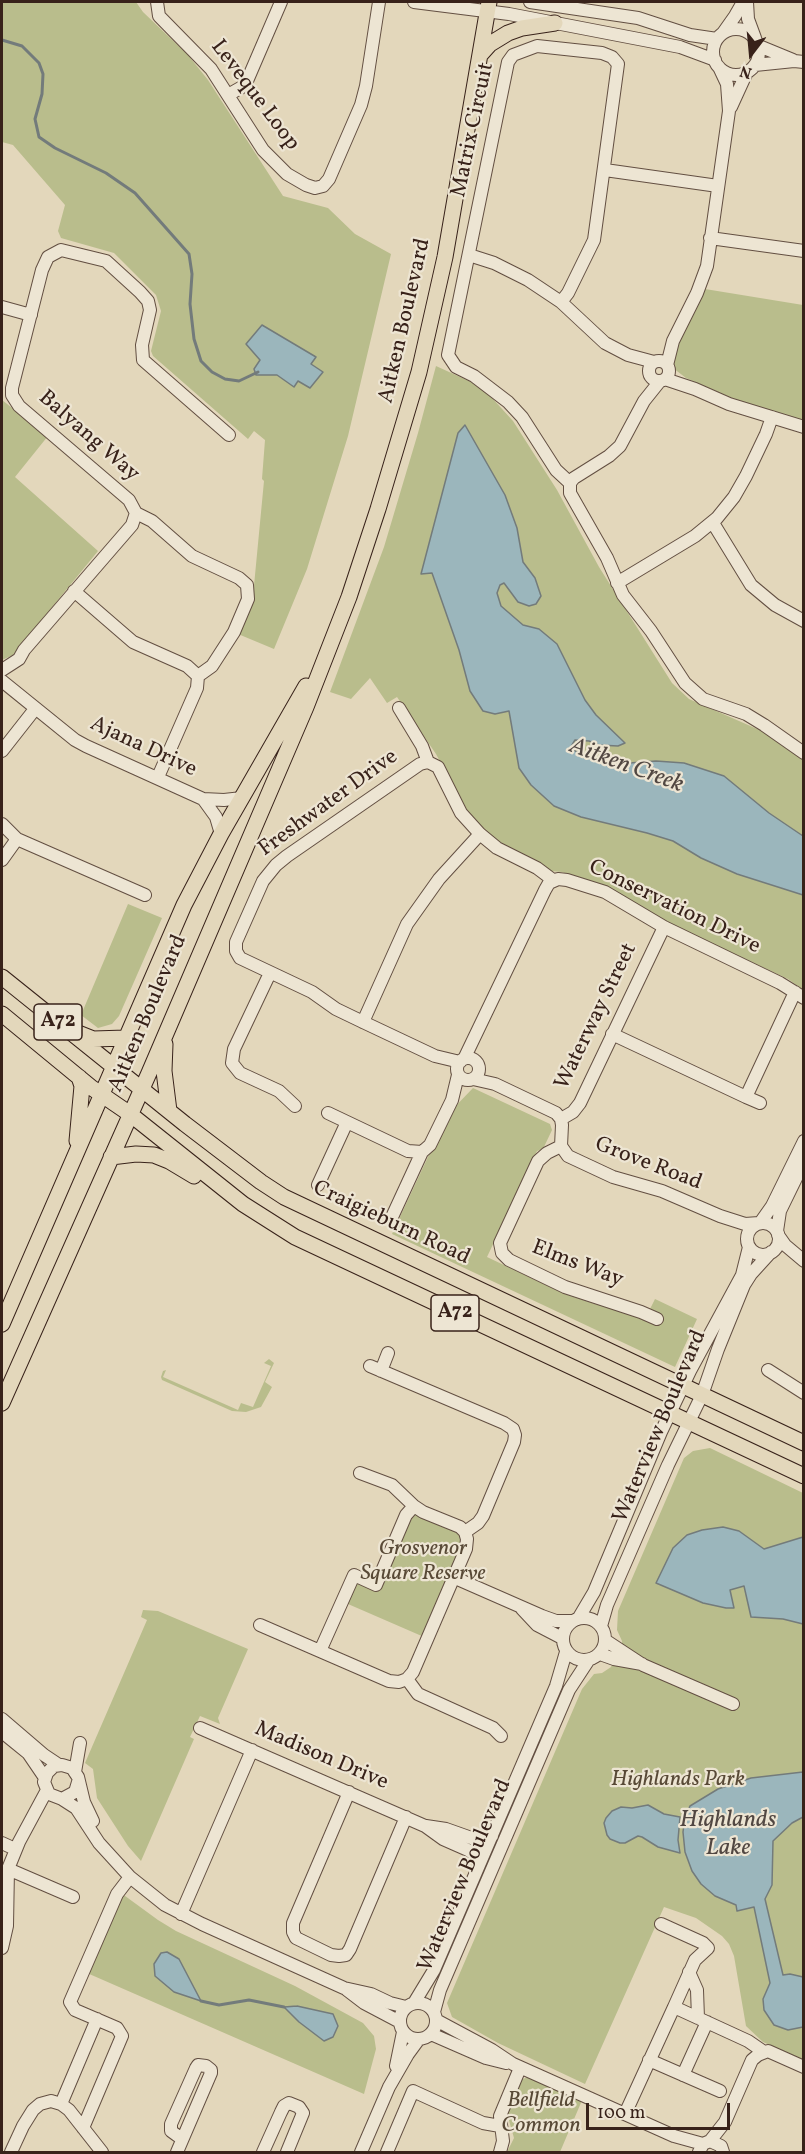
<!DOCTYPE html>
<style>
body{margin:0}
#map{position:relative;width:805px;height:2154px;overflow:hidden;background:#e3d7bb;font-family:Vollkorn,serif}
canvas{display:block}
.frame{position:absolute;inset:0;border:3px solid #38221a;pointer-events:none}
.north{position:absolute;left:721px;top:24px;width:60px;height:60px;-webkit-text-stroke:4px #ede5d3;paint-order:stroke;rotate:196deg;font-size:16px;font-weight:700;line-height:24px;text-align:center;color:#38221a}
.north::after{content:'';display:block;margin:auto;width:21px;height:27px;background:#38221a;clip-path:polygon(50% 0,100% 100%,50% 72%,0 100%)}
.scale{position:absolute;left:586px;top:2103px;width:144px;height:27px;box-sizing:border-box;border:3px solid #38221a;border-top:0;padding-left:8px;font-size:18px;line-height:21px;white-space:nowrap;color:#38221a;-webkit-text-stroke:4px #ede5d3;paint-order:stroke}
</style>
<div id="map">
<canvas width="805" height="2154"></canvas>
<div class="frame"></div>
<div class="north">N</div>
<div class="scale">100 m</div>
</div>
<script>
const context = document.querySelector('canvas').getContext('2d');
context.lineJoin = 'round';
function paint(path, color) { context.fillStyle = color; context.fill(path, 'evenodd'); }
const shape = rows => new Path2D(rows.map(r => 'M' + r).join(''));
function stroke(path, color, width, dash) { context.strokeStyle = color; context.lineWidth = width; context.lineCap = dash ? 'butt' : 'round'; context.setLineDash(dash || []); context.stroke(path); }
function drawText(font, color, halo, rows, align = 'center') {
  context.font = font + ' Vollkorn,serif'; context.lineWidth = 4.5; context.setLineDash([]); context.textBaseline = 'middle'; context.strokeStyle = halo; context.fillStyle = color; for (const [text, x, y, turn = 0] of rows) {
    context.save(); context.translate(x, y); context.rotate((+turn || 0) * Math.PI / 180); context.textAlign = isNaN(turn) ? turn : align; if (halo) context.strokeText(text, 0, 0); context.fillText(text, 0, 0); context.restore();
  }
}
const green = shape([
 [2,2,136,2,143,12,188,55,208,80,283,196,328,208,355,234,391,254,348,436,307,569,274,649,238,634,253,596,264,481,262,479,265,440,254,431,248,439,153,356,151,351,161,311,156,295,114,253,61,238,58,231,65,205,13,145,2,142],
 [705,289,803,305,803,421,732,398,686,378,673,368,671,363,674,352],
 [436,366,482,387,513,421,557,490,599,567,672,683,689,699,764,732,803,759,803,990,788,979,676,927,618,893,562,872,550,871,516,853,485,833,466,811,436,754,397,697,387,703,370,678,351,699,330,692,384,547,418,433],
 [2,400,48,436,15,477,98,551,13,655,2,660],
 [128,904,162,918,119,1016,112,1024,98,1028,81,1015],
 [473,1088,550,1124,552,1130,543,1149,537,1151,487,1257,565,1294,595,1304,620,1310,649,1311,655,1299,697,1319,675,1367,392,1234,448,1114],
 [269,1359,274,1363,265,1382,272,1387,261,1407,246,1412,232,1411,162,1380,161,1377,163,1371,166,1370,163,1377,238,1410,241,1403,253,1407,271,1366,264,1363],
 [710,1448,803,1493,804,1834,802,1836,804,1842,803,2060,763,2042,746,2026,734,1956,729,1944,722,1936,696,1918,664,1907,585,2084,498,2043,452,2017,447,2003,582,1689,594,1674,602,1673,611,1667,622,1644,622,1641,617,1630,618,1611,684,1458,693,1451],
 [417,1514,462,1533,463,1543,424,1637,348,1604,357,1582,380,1591,410,1518],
 [143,1610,158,1611,248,1649,218,1718,220,1724,200,1716,190,1737,194,1739,141,1861,128,1846,97,1798,93,1769,85,1763,147,1620,141,1617],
 [121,1893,158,1920,176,1931,295,1986,363,2023,374,2036,376,2049,364,2094,87,1973],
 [531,2076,583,2098,560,2152,507,2152,514,2138,508,2117,508,2108,520,2080]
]);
const water = shape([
 [262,325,316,357,311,364,323,372,310,388,298,381,294,387,277,375,256,375,254,369,260,360,246,344,262,325],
 [465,425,505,495,517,528,523,562,535,578,541,596,536,604,529,606,518,602,504,583,500,585,497,593,501,606,523,625,539,629,557,644,585,700,596,715,625,743,618,746,599,745,589,741,575,740,572,745,573,750,600,762,616,764,656,761,684,763,724,776,769,813,803,836,803,895,737,874,701,858,673,841,647,833,581,817,554,806,531,785,519,768,509,711,495,714,483,711,470,691,459,650,432,573,421,574,458,433,465,425],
 [723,1527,739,1531,764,1549,803,1537,803,1624,783,1619,751,1617,744,1586,730,1590,734,1608,726,1608,703,1603,656,1583,673,1548,687,1535,702,1530,723,1527],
 [803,1772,803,1817,792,1823,773,1841,772,1885,765,1899,783,1975,790,1974,803,1977,803,2027,788,2030,774,2025,764,2010,763,1999,770,1983,754,1907,737,1911,736,1905,715,1896,701,1884,692,1871,685,1852,683,1832,685,1816,690,1806,718,1789,751,1778,803,1772],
 [648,1805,664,1814,680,1817,678,1840,680,1853,658,1847,642,1837,638,1836,625,1843,620,1843,610,1839,607,1835,604,1823,606,1818,612,1811,621,1807,632,1808,648,1805],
 [167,1952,179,1959,201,2001,174,1992,155,1976,154,1964,161,1953,167,1952],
 [297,2006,333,2014,338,2026,333,2037,324,2041,299,2022,284,2007,297,2006]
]);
const stream = shape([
 [2,40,22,46,39,63,43,74,42,94,35,119,39,137,55,148,106,173,135,193,189,254,192,274,190,304,194,339,201,361,212,372,225,379,239,381,258,372],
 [201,2001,219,2005,249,2000,284,2007]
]);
const minor = shape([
 [157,2,159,16,211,69,263,150,287,174,306,185,315,188,323,186,329,179,361,105,366,86,379,2],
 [414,2,509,14,680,47,715,60],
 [530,2,638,18,690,35,717,39],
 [747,2,748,19,755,38],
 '713 52a23 23 0 1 1 46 0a23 23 0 1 1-46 0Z',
 [723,33,735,16,743,2],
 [759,46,793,60],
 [755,65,794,61,804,62],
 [228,95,242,87,247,81,281,2],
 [731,107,747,72],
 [605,170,718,186],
 [710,238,804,251],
 [469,255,494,263,528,280,561,302,605,343,628,355,654,362],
 [561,302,568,293,594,240,618,64,612,57,602,53,537,46,513,55,508,62,448,355,456,367,474,376,508,402,522,417,556,470,570,483],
 [2,307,31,315],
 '649 371a10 10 0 1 1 20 0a10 10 0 1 1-20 0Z',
 [667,365,673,341,697,293,707,266,729,111,727,84,719,67],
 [665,379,695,389,729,404,804,427],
 [660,381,644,401,620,446,609,456,574,478,570,483,570,493,607,558,623,595,651,631,685,683,703,699,746,714,764,725,804,753],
 [136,513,152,521,192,556,239,578,247,585,248,599,234,632,212,666,198,676],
 [713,523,751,585,775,605,804,621],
 [617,583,695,536,717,518,734,497,746,476,766,434,772,417],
 [74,591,133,642,187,666,198,676,197,688,158,777],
 [2,670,19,659,24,650,132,525,136,513,129,500,19,406,12,395,12,388,42,270,48,257,61,250,106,261,140,292,148,301,150,310,142,345,143,360,229,435],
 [2,681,75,740,86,746,203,799,224,800,242,798],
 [399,708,422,746,428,762],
 [2,751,35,709],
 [203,799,216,817,221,834],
 [2,824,17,839,145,895],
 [2,860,17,839],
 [270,973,234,1049,232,1063,240,1073,279,1091,295,1106],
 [363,1022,407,924,439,879,480,834],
 [612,1034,746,1097,795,992],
 '457 1069a11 11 0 1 1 22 0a11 11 0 1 1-22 0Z',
 [464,1059,545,890,549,883,558,879,567,880,605,892,664,927,780,983,804,998],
 [460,1062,435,1056,363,1022,336,1009,312,992,240,958,236,951,236,942,263,881,276,865,287,856,420,764,428,762,438,767,461,813,480,834,497,848,537,868,553,880],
 [473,1079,495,1084,556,1113,561,1119,562,1125,561,1146,568,1156,613,1177,662,1191,720,1216,745,1224,759,1223],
 [746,1097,760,1103],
 [328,1113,408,1151,422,1152,430,1145,452,1100,458,1075],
 [561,1119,573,1112,580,1103,664,927],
 [561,1146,547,1153,538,1161,500,1243,502,1253,509,1260,565,1287,641,1312,657,1319],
 [318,1185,347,1122],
 [392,1217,422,1152],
 [760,1223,772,1206,804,1141],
 '747 1239a16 16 0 1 1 32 0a16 16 0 1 1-32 0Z',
 [777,1231,780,1211,804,1162],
 [778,1235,785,1245,804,1261],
 [370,1366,504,1423,513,1429,515,1435,514,1442,483,1516,478,1523,465,1532],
 [768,1370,804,1393],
 [381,1371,388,1353],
 [453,1577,542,1616,556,1621,572,1621],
 [522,1609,537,1625,562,1638],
 '563 1639a21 21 0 1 1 42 0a21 21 0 1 1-42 0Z',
 [578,1619,594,1592,661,1432,690,1371,742,1275,749,1247],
 [260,1625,389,1681,399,1682,407,1679,413,1672,466,1549,467,1539,465,1532,460,1527,423,1512,414,1506,392,1485,360,1473],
 [601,1626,607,1605,668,1465,702,1395,718,1349,744,1285,751,1274,771,1252],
 [605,1640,643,1665,733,1704],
 [320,1651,354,1575,376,1585,406,1515,414,1506],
 [600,1654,614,1659,642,1664],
 [407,1679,418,1694,493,1728,501,1736],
 [2,1719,44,1755,59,1765],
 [200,1728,425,1826,443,1839,468,1850,474,1854,479,1865],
 [2,1732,28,1753,45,1778],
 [75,1772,80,1743],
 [78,1782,75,1792,62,1799,49,1794,44,1782,47,1773,54,1766,62,1765,72,1768,78,1777,84,1802,93,1821],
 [349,1792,293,1923,293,1932,296,1938,331,1955,339,1956,346,1955,350,1949,406,1817],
 [62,1799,76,1808,99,1843,130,1877,165,1905,202,1924,344,1988,371,1994,390,2003,406,2007],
 [426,1826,446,1829,477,1840,492,1836],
 [2,1843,15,1849],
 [8,1869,73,1897],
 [181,1914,252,1750],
 [661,1924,703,1943,708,1948,695,1960,674,2007,748,2041,764,2052],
 [2,1948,7,1926,8,1869,19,1842,47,1790],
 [689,1972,697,1990,698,2018],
 [347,1990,364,2003,400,2022],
 '400 2021a18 18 0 1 1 36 0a18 18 0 1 1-36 0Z',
 [414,2003,434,1970,556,1686,566,1652],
 [434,2012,440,1990,569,1690,588,1661],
 [436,2020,492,2050,513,2064,674,2136,703,2144],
 [431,2034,486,2058,506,2063],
 [649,2060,720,2091],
 [396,2066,403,2032],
 [683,2075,707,2022],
 [61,2104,97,2019],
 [625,2114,674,2007],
 [83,2128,122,2036,117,2028,75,2010,70,2002,117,1894,130,1877],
 [710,2141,725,2122,752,2060,758,2055,768,2051,804,2067],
 [11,2152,23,2126,33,2110,40,2104,51,2101,61,2104,69,2110,102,2152],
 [177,2152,211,2073,211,2070,206,2066,198,2065,196,2068,171,2124,171,2131,182,2139],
 [263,2152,281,2112,284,2106,289,2103,299,2107,303,2113,287,2152],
 [361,2152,389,2087,408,2054,419,2039],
 [387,2152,413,2091,483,2123,500,2126],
 [500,2152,503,2141,500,2116,520,2068],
 [699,2152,703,2144,710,2141,721,2146,723,2152]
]);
const major = shape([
 [481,54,490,44,508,33,522,28,555,23],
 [2,977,185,1124,261,1182,284,1197,804,1443],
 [2,1014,92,1088,130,1114,243,1204,295,1237,804,1476],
 [78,1033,93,1039,126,1038],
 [165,1044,164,1071,169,1111],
 [77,1141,82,1086,79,1077],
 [111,1157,136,1154,154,1155,169,1161,194,1176],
 [2,1324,184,905,221,834,306,686],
 [2,1403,149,1073,306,707,349,597,378,509,419,372,445,257,489,2]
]);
const shields = [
 [58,1022,48],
 [455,1313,48]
];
const shieldNames = [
 ["A72",58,1022],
 ["A72",455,1313]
];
const streetNames = [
 ["Leveque Loop",254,96,53],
 ["Matrix Circuit",474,130,-78],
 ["Aitken Boulevard",406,321,-77],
 ["Balyang Way",88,437,41],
 ["Ajana Drive",143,748,25],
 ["Freshwater Drive",329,804,-36],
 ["Conservation Drive",674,908,26],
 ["Aitken Boulevard",149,1014,-67],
 ["Waterway Street",597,1017,-64],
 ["Grove Road",648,1165,21],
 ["Craigieburn Road",391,1224,25],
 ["Elms Way",577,1265,21],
 ["Waterview Boulevard",661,1427,-67],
 ["Madison Drive",321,1757,23],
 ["Waterview Boulevard",466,1876,-67]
];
const parkNames = [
 ["Grosvenor",423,1550],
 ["Square Reserve",423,1575],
 ["Highlands Park",678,1781],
 ["Bellfield",541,2102],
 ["Common",541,2127]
];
const waterNames = [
 ["Aitken Creek",626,767,20],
 ["Highlands",728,1822],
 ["Lake",728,1850]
];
paint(green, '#b9bd8c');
paint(water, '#9bb6bc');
stroke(water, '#737b7b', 1.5);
stroke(stream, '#737b7b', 3);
stroke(minor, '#634f42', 14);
stroke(major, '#38221a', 17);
stroke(minor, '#ede5d3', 12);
stroke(major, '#e3d7bb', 15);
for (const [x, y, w] of shields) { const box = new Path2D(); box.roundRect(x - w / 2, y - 18, w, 36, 4.5); context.fillStyle = '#ede5d3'; context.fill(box); stroke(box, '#38221a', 1.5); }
drawText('bold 21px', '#38221a', null, shieldNames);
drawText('22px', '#38221a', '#ede5d3', streetNames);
drawText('italic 22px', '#584936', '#ede5d3', parkNames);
drawText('italic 24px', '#514742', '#ede5d3', waterNames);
</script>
